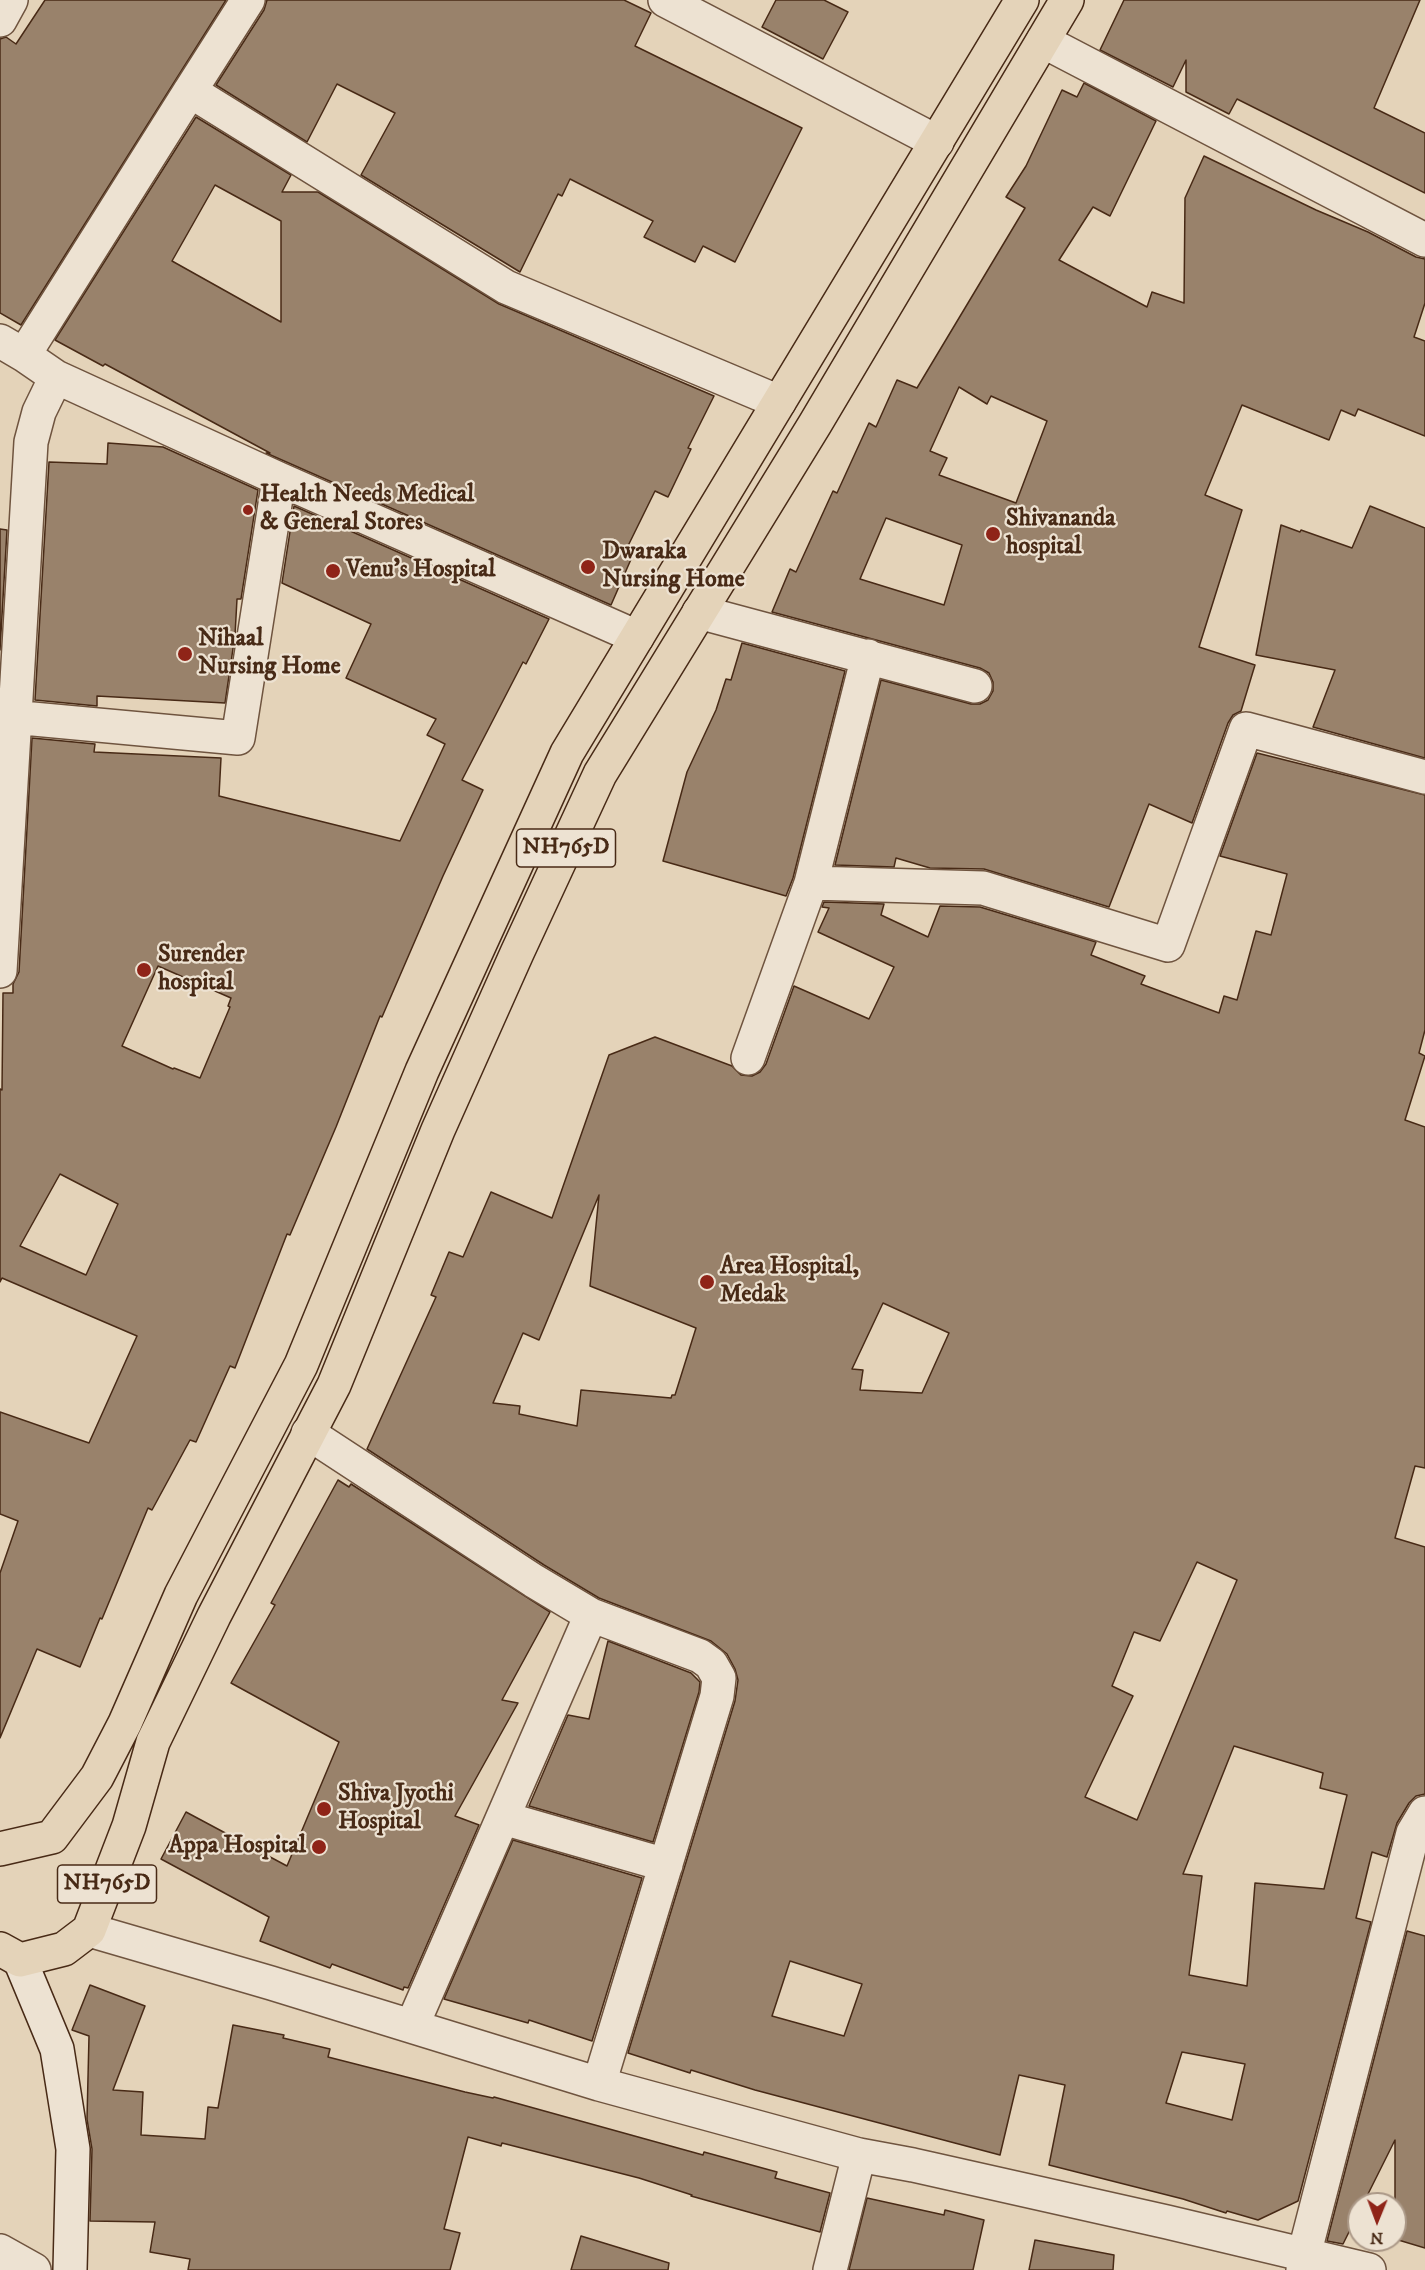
<!DOCTYPE html>
<style>
body{margin:0}
#map{position:relative;width:1425px;height:2270px;overflow:hidden;background:#e4d3b9;font-family:"IM FELL DW Pica",serif}
canvas{display:block}
.north{position:absolute;left:1347px;top:2192px;width:60px;height:60px;box-sizing:border-box;background:#ede2d2;border:2px solid #ab9887;border-radius:50%;rotate:181deg;font-size:16px;font-weight:700;line-height:24px;text-align:center;color:#482a16}
.north::after{content:'';display:block;margin:auto;width:21px;height:27px;background:#8f2418;clip-path:polygon(50% 0,100% 100%,50% 72%,0 100%)}
</style>
<div id="map">
<canvas width="1425" height="2270"></canvas>
<div class="north">N</div>
</div>
<script>
const context = document.querySelector('canvas').getContext('2d');
context.lineJoin = 'round';
function paint(path, color) { context.fillStyle = color; context.fill(path, 'evenodd'); }
const shape = rows => new Path2D(rows.map(r => 'M' + r).join(''));
function stroke(path, color, width, dash) { context.strokeStyle = color; context.lineWidth = width; context.lineCap = dash ? 'butt' : 'round'; context.setLineDash(dash || []); context.stroke(path); }
function drawText(font, color, halo, rows, align = 'center') {
  context.font = font + ' "IM FELL DW Pica",serif'; context.lineWidth = 4.5; context.setLineDash([]); context.textBaseline = 'middle'; context.strokeStyle = halo; context.fillStyle = color; for (const [text, x, y, turn = 0] of rows) {
    context.save(); context.translate(x, y); context.rotate((+turn || 0) * Math.PI / 180); context.textAlign = isNaN(turn) ? turn : align; if (halo) context.strokeText(text, 0, 0); context.fillText(text, 0, 0); context.restore();
  }
}
const building = shape([
 [45,0,226,0,21,325,0,313,0,39,6,37,16,44,45,0],
 [267,0,624,0,651,13,635,46,802,128,735,262,703,246,695,262,644,237,653,221,570,179,562,196,558,194,520,272,361,175,395,113,337,84,307,142,216,85,264,10,267,0],
 [776,0,824,0,848,12,823,59,762,27,776,0],
 [1124,0,1420,0,1374,108,1425,133,1425,193,1237,99,1229,114,1186,92,1186,60,1173,87,1100,50,1124,0],
 [1084,83,1156,121,1110,216,1093,207,1059,260,1147,307,1152,292,1184,303,1185,198,1204,156,1316,210,1368,232,1416,257,1425,259,1425,303,1414,337,1425,341,1425,436,1358,409,1355,416,1341,410,1329,440,1242,405,1205,495,1242,510,1199,647,1255,665,1241,711,1233,715,1228,723,1192,823,1149,804,1109,907,984,869,930,868,896,858,894,867,835,865,881,680,971,704,980,704,988,700,993,691,993,682,989,673,980,668,772,612,790,569,796,572,833,491,837,493,869,423,876,427,897,380,917,388,1025,208,1006,197,1026,166,1062,90,1077,97,1084,83],
 [959,387,987,404,991,396,1047,421,1016,503,939,475,947,458,930,451,959,387],
 [886,518,962,545,944,605,860,579,886,518],
 [196,117,291,175,282,192,318,192,499,304,714,396,688,448,691,449,668,497,655,491,624,554,632,557,611,605,266,453,270,453,105,364,103,366,55,340,196,117],
 [215,185,281,221,281,322,172,261,215,185],
 [108,443,163,447,258,490,241,599,237,599,235,635,225,703,97,696,97,706,35,700,49,462,107,464,108,443],
 [294,506,549,619,526,664,523,662,462,780,483,790,443,876,382,1017,380,1016,336,1127,290,1235,287,1234,235,1368,230,1366,196,1442,190,1440,152,1510,148,1508,102,1619,100,1618,80,1667,37,1649,0,1738,0,1573,18,1521,0,1514,0,1412,89,1443,137,1336,2,1278,0,1282,0,1089,2,1090,3,993,13,993,13,984,19,972,32,738,95,744,94,752,221,758,219,796,400,841,445,744,427,735,436,719,346,678,371,624,282,583,294,506],
 [158,966,231,998,228,1006,230,1007,200,1078,174,1068,173,1069,122,1046,158,966],
 [60,1174,118,1204,86,1275,20,1246,60,1174],
 [1370,506,1425,528,1425,758,1313,727,1335,670,1256,655,1281,525,1300,532,1301,530,1352,548,1370,506],
 [0,529,7,530,0,650,0,529],
 [742,643,845,671,793,878,786,896,663,861,687,772,716,710,726,679,731,680,742,643],
 [1257,753,1425,795,1425,1030,1419,1053,1425,1056,1405,1120,1425,1127,1425,1468,1415,1466,1395,1538,1425,1547,1425,1794,1416,1796,1409,1803,1397,1823,1387,1857,1372,1852,1356,1918,1371,1922,1298,2201,1258,2220,1227,2211,1226,2213,1183,2199,1049,2165,1065,2085,1019,2075,1000,2155,755,2090,691,2070,690,2073,628,2053,735,1701,738,1680,735,1669,727,1654,711,1641,599,1598,544,1565,367,1449,436,1297,431,1295,449,1252,463,1257,491,1192,552,1218,609,1055,655,1037,732,1066,741,1075,752,1076,760,1072,766,1064,794,986,869,1019,894,967,818,932,829,908,822,907,824,902,884,904,881,915,928,937,940,906,980,907,1096,942,1091,955,1145,976,1141,984,1219,1013,1224,996,1237,1000,1256,931,1271,935,1287,874,1220,856,1257,753],
 [599,1195,590,1286,696,1328,675,1395,672,1395,671,1398,581,1390,577,1426,519,1414,520,1406,493,1403,523,1333,539,1340,599,1195],
 [883,1303,949,1333,922,1393,860,1390,863,1370,852,1369,883,1303],
 [1197,1562,1237,1580,1137,1820,1085,1797,1133,1696,1112,1686,1134,1632,1160,1641,1197,1562],
 [1234,1746,1323,1773,1320,1788,1347,1795,1324,1889,1255,1883,1247,1986,1189,1975,1202,1876,1183,1874,1234,1746],
 [790,1961,862,1984,844,2036,772,2016,790,1961],
 [1182,2052,1245,2064,1232,2120,1166,2103,1182,2052],
 [338,1480,349,1487,351,1484,550,1612,502,1700,518,1703,455,1816,479,1825,408,1988,404,1987,403,1990,332,1964,330,1968,260,1941,269,1917,161,1859,186,1812,287,1866,339,1742,231,1683,275,1605,271,1603,338,1480],
 [608,1641,691,1673,700,1682,699,1692,653,1842,529,1806,568,1715,589,1719,608,1641],
 [513,1840,642,1878,592,2041,529,2020,528,2023,444,1999,513,1840],
 [1407,1931,1425,1936,1425,2248,1395,2239,1395,2140,1363,2204,1359,2204,1359,2212,1343,2244,1327,2241,1407,1931],
 [90,1985,145,2006,113,2090,143,2092,141,2135,205,2139,208,2107,218,2108,233,2025,284,2035,283,2038,330,2049,328,2057,465,2092,493,2098,494,2097,703,2155,704,2152,777,2172,775,2178,830,2193,820,2232,691,2196,692,2195,639,2178,502,2143,501,2146,468,2137,444,2229,460,2233,450,2270,188,2270,190,2259,150,2252,155,2222,90,2221,92,2149,87,2119,89,2036,72,2030,90,1985],
 [867,2198,944,2215,945,2210,984,2220,973,2270,849,2270,867,2198],
 [581,2236,669,2263,668,2270,571,2270,581,2236],
 [1035,2240,1114,2255,1113,2270,1029,2270,1035,2240]
]);
const street = shape([
 [665,0,937,142],
 [0,20,11,0],
 [1043,41,1425,240],
 [190,91,248,0],
 [0,341,24,355,190,91,506,287,779,402],
 [56,377,279,479,637,637],
 [699,612,975,686],
 [0,716,238,738,279,479],
 [811,883,983,888,1168,945,1246,729,1425,777],
 [0,971,31,442,39,412,56,377,24,355],
 [748,1058,811,883,868,656],
 [308,1433,534,1581,591,1615,700,1656,711,1664,719,1678,717,1696,599,2084],
 [503,1818,666,1865],
 [89,1930,271,1983,599,2084,859,2155,913,2165,1167,2222,1369,2270],
 [412,2026,591,1615],
 [0,2251,34,2270],
 [830,2270,859,2155],
 [1303,2270,1304,2255,1413,1833,1425,1813]
]);
const secondary = shape([
 [20,1960,57,2049,73,2149,70,2270]
]);
const highway = shape([
 [0,1849,52,1837,97,1777,125,1723,181,1595,301,1365,422,1071,567,753,1022,0],
 [0,1949,20,1960,64,1949,89,1930,129,1826,153,1742,214,1616,334,1385,438,1130,517,953,600,774,815,424,1067,0]
]);
const markers = [
 [248,510,6,"#8f2418"],
 [993,534,8,"#8f2418"],
 [588,567,8,"#8f2418"],
 [333,571,8,"#8f2418"],
 [185,654,8,"#8f2418"],
 [144,970,8,"#8f2418"],
 [707,1282,8,"#8f2418"],
 [324,1809,8,"#8f2418"],
 [319,1847,8,"#8f2418"]
];
const shields = [
 [566,848,99],
 [107,1884,99]
];
const shieldNames = [
 ["NH765D",566,848],
 ["NH765D",107,1884]
];
const poiNames = [
 ["Health Needs Medical",260,496],
 ["& General Stores",260,524],
 ["Shivananda",1006,520],
 ["hospital",1006,548],
 ["Dwaraka",602,553],
 ["Nursing Home",602,581],
 ["Venu's Hospital",346,571],
 ["Nihaal",198,640],
 ["Nursing Home",198,668],
 ["Surender",158,956],
 ["hospital",158,984],
 ["Area Hospital,",720,1268],
 ["Medak",720,1296],
 ["Shiva Jyothi",338,1795],
 ["Hospital",338,1823],
 ["Appa Hospital",306,1847,"right"]
];
paint(building, '#99826b');
stroke(building, '#482a16', 1.5);
stroke(street, '#6f543f', 36);
stroke(secondary, '#482a16', 36);
stroke(highway, '#482a16', 36);
stroke(street, '#ede2d2', 33);
stroke(secondary, '#ede2d2', 33);
stroke(highway, '#e4d3b9', 33);
for (const [x, y, r, color] of markers) { const dot = new Path2D(); dot.arc(x, y, r, 0, 2 * Math.PI); context.fillStyle = color; context.fill(dot); stroke(dot, '#ede2d2', 2); }
for (const [x, y, w] of shields) { const box = new Path2D(); box.roundRect(x - w / 2, y - 19, w, 38, 4.5); context.fillStyle = '#ede2d2'; context.fill(box); stroke(box, '#482a16', 1.5); }
drawText('bold 22px', '#482a16', null, shieldNames);
drawText('bold 24px', '#482a16', '#ede2d2', poiNames, 'left');
</script>
